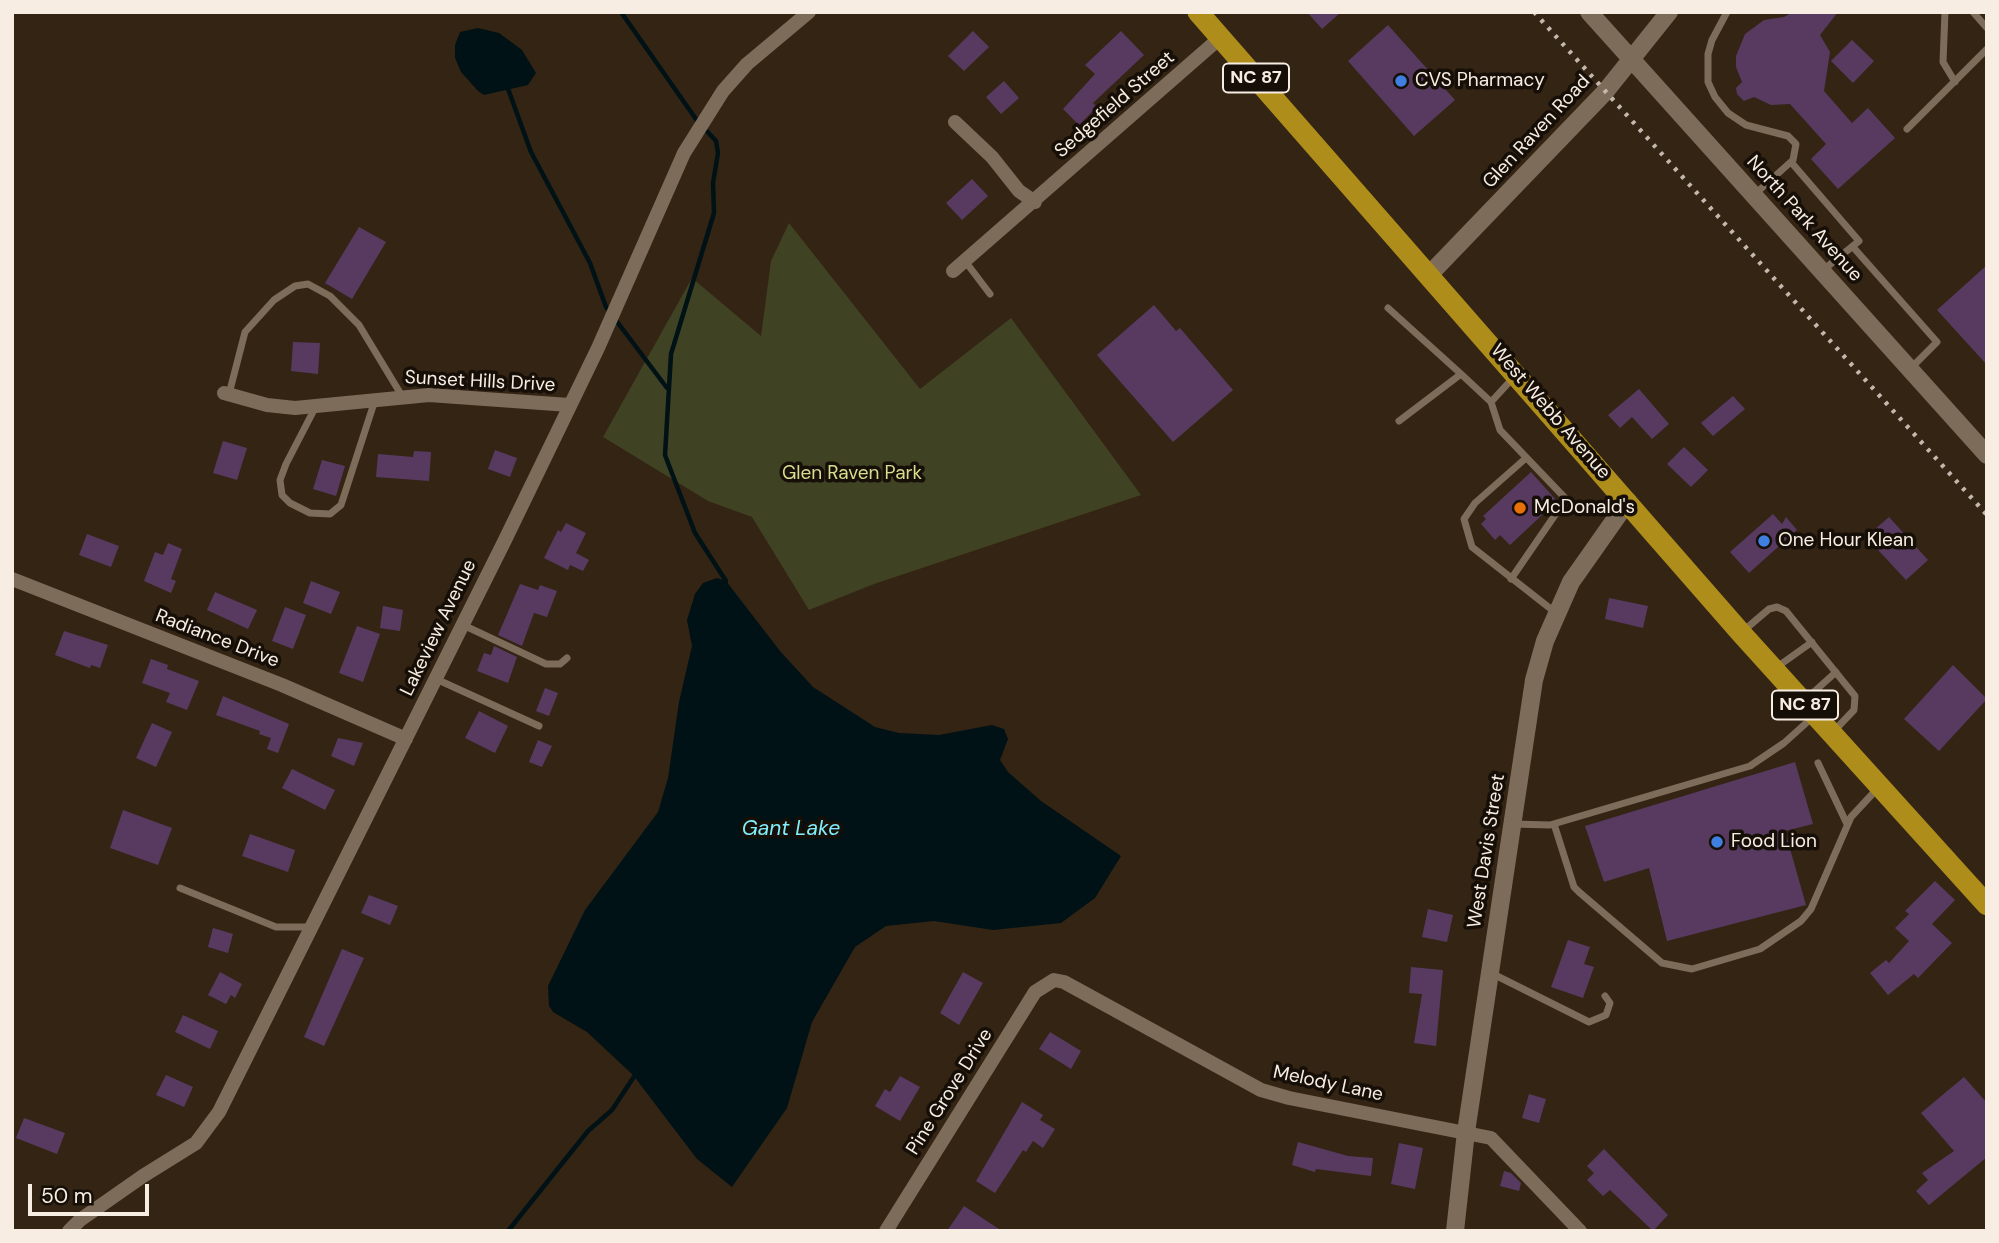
<!DOCTYPE html>
<style>
body{margin:0}
#map{position:relative;width:1999px;height:1243px;overflow:hidden;background:#332414;font-family:"DM Sans",sans-serif}
canvas{display:block}
.frame{position:absolute;inset:0;border:14px solid #f7ede3;pointer-events:none}
.scale{position:absolute;left:28px;top:1184px;width:121px;height:32px;box-sizing:border-box;border:4px solid #f7ede3;border-top:0;padding-left:9px;font-size:21px;line-height:24px;white-space:nowrap;color:#f7ede3;-webkit-text-stroke:5px #160f08;paint-order:stroke}
</style>
<div id="map">
<canvas width="1999" height="1243"></canvas>
<div class="frame"></div>
<div class="scale">50 m</div>
</div>
<script>
const context = document.querySelector('canvas').getContext('2d');
context.lineJoin = 'round';
function paint(path, color) { context.fillStyle = color; context.fill(path, 'evenodd'); }
const shape = rows => new Path2D(rows.map(r => 'M' + r).join(''));
function stroke(path, color, width, dash) { context.strokeStyle = color; context.lineWidth = width; context.lineCap = dash ? 'butt' : 'round'; context.setLineDash(dash || []); context.stroke(path); }
function drawText(font, color, halo, rows, align = 'center') {
  context.font = font + ' "DM Sans",sans-serif'; context.lineWidth = 7; context.setLineDash([]); context.textBaseline = 'middle'; context.strokeStyle = halo; context.fillStyle = color; for (const [text, x, y, turn = 0] of rows) {
    context.save(); context.translate(x, y); context.rotate((+turn || 0) * Math.PI / 180); context.textAlign = isNaN(turn) ? turn : align; if (halo) context.strokeText(text, 0, 0); context.fillText(text, 0, 0); context.restore();
  }
}
const green = shape([
 [789,223,920,389,1011,318,1141,495,874,584,809,610,752,517,708,501,603,437,692,278,761,336,771,261]
]);
const water = shape([
 [478,28,499,33,522,50,536,73,528,85,484,95,478,91,461,72,455,58,455,45,460,32],
 [717,578,726,581,780,651,813,687,875,727,899,733,939,735,992,725,1004,729,1008,739,1000,760,1008,772,1041,801,1121,856,1095,898,1061,923,993,930,934,921,886,926,855,947,812,1022,787,1108,732,1187,697,1159,633,1075,587,1032,553,1012,549,1006,548,986,585,910,658,812,668,778,679,702,692,646,687,620,695,594,703,583]
]);
const stream = shape([
 [621,12,698,122],
 [507,86,531,152,590,263,606,307,667,388],
 [704,128,716,141,718,153,713,183,714,213,671,354,665,455,695,533,726,581,724,586],
 [508,1231,588,1131,612,1110,637,1072]
]);
const building = shape([
 [1307,12,1341,12,1322,29],
 [1793,12,1838,12,1820,35,1830,52,1824,91,1852,123,1868,108,1895,138,1838,189,1811,159,1826,144,1790,104,1771,105,1754,97,1744,101,1737,94,1736,88,1742,82,1736,67,1736,56,1745,34,1764,20,1784,17],
 [1388,25,1455,100,1414,136,1348,61],
 [973,31,989,47,964,71,948,56],
 [1121,31,1144,55,1093,103,1097,107,1079,125,1063,109,1095,74,1085,65],
 [1852,40,1874,61,1853,83,1831,61],
 [1004,81,1019,98,1001,114,986,97],
 [972,179,988,196,962,220,946,203],
 [359,227,386,242,352,299,325,283],
 [1987,265,1987,365,1937,310],
 [1154,305,1176,331,1180,328,1233,390,1173,442,1097,355],
 [293,342,320,343,318,374,291,371],
 [1639,389,1669,424,1652,439,1632,417,1620,428,1608,415],
 [1733,396,1745,409,1713,436,1701,423],
 [223,441,247,448,237,480,213,473],
 [1684,447,1708,470,1691,487,1667,464],
 [495,450,517,458,510,477,488,469],
 [414,451,431,452,429,481,376,477,378,454,413,457],
 [322,460,345,466,336,496,313,489],
 [1531,472,1557,501,1510,545,1500,535,1495,540,1481,524,1486,519,1483,516],
 [1773,514,1782,524,1786,517,1797,530,1749,573,1730,552],
 [1889,517,1928,560,1906,580,1866,537],
 [566,523,586,533,576,553,589,560,583,571,570,565,568,570,544,558,558,530,561,532],
 [87,534,119,546,111,567,79,555],
 [168,543,182,549,171,579,176,581,171,593,144,581,155,552,163,555],
 [311,581,340,592,331,614,303,603],
 [520,584,538,590,540,585,557,591,547,617,534,613,522,646,498,635],
 [215,592,257,610,248,629,207,610],
 [1609,598,1648,606,1643,628,1605,619],
 [383,606,403,610,400,631,380,628],
 [285,607,306,615,293,649,272,641],
 [357,626,380,634,363,682,339,673],
 [64,631,108,645,100,668,91,665,90,668,55,655],
 [494,646,517,657,508,683,477,671,484,653,491,655],
 [151,659,168,665,167,669,199,681,187,710,166,702,170,693,142,683],
 [1953,665,1987,699,1939,751,1904,719],
 [545,688,558,693,549,716,536,711],
 [223,696,289,724,278,753,267,749,271,738,259,734,260,731,216,715],
 [479,711,508,726,495,753,465,738],
 [152,723,172,732,156,767,136,758],
 [338,738,363,743,354,766,331,756],
 [538,740,552,746,542,767,529,762],
 [1795,762,1813,824,1785,831,1806,905,1667,941,1649,868,1604,882,1585,826],
 [292,769,335,790,325,810,282,788],
 [123,810,172,828,158,865,110,848],
 [250,834,295,850,288,872,242,856],
 [1935,881,1955,900,1932,924,1952,943,1918,978,1914,974,1888,995,1870,973,1886,960,1889,963,1909,941,1895,928,1909,914,1905,911],
 [369,895,398,906,390,925,361,913],
 [1428,909,1453,915,1447,942,1422,937],
 [213,928,233,934,228,953,208,947],
 [1568,940,1590,947,1584,964,1594,967,1583,998,1551,987],
 [342,949,364,958,324,1046,304,1037],
 [1411,967,1443,970,1436,1046,1414,1043,1422,994,1409,993],
 [220,972,242,984,235,998,231,995,226,1004,208,995],
 [963,972,983,983,959,1025,940,1013],
 [183,1015,218,1031,210,1049,175,1032],
 [1050,1032,1081,1051,1071,1069,1039,1049],
 [166,1075,193,1087,184,1107,156,1095],
 [900,1076,920,1087,900,1121,875,1106,885,1089,890,1092],
 [1964,1077,1987,1103,1987,1157,1929,1205,1916,1191,1928,1180,1922,1173,1954,1151,1921,1113],
 [1529,1094,1546,1099,1539,1123,1522,1118],
 [1022,1102,1043,1115,1040,1120,1055,1129,1043,1148,1033,1141,1026,1152,1023,1150,995,1193,976,1181],
 [24,1118,65,1133,57,1154,16,1138],
 [1298,1142,1348,1156,1373,1158,1371,1176,1316,1169,1315,1172,1292,1165],
 [1399,1143,1423,1148,1415,1189,1391,1184],
 [1604,1149,1668,1215,1653,1231,1610,1190,1603,1196,1587,1180,1594,1173,1587,1166],
 [1504,1171,1511,1173,1521,1183,1519,1191,1500,1186],
 [964,1206,1002,1231,947,1231]
]);
const service = shape([
 [1727,12,1712,40,1708,54,1708,82,1715,97,1728,113,1746,125,1788,136,1796,144,1793,160,1755,194],
 [1945,12,1943,62,1955,82],
 [1973,12,1987,28],
 [1907,129,1987,49],
 [1791,162,1859,241,1822,271],
 [1853,247,1937,342,1911,368],
 [965,261,990,294],
 [1388,308,1461,374,1399,421],
 [1461,374,1491,402],
 [229,394,245,332,274,300,295,286,308,284,330,296,359,325,402,396],
 [315,408,286,464,280,480,282,495,290,503,310,513,330,514,341,505,375,400],
 [1526,458,1475,503,1464,519,1472,547,1556,613],
 [1511,579,1566,499,1500,430,1491,402,1513,378],
 [463,625,546,664,560,664,567,658],
 [1742,632,1769,609,1777,607,1786,611,1855,696,1854,710,1833,732],
 [1777,667,1812,642],
 [436,679,539,726],
 [1806,699,1836,672],
 [1818,763,1847,824],
 [1512,824,1550,825,1750,766,1784,743,1814,716],
 [1554,824,1574,887,1579,892,1662,963,1692,969,1760,949,1801,921,1811,909,1851,817,1877,789],
 [180,888,276,927,311,927],
 [1491,973,1589,1022,1606,1015,1610,1003,1605,996]
]);
const minor = shape([
 [955,122,992,157,1019,191,1035,202],
 [953,271,1221,37],
 [224,393,267,405,295,408,429,395,569,405],
 [12,579,282,685,406,739],
 [69,1231,80,1220,143,1176,196,1143,219,1112,505,540,598,348,684,153,723,91,747,64,809,12],
 [886,1231,1035,992,1054,980,1064,982,1261,1090,1289,1098,1491,1138,1580,1231]
]);
const tertiary = shape([
 [1589,12,1987,455],
 [1429,275,1605,92,1669,12],
 [1455,1231,1466,1132,1534,680,1545,641,1571,582,1628,501]
]);
const trunk = shape([
 [1198,12,1741,633,1987,905]
]);
const rail = shape([
 [1534,12,1987,515]
]);
const markers = [
 [1401,81,7,"#3f7fe0"],
 [1520,508,7,"#e8710a"],
 [1764,541,7,"#3f7fe0"],
 [1717,842,7,"#3f7fe0"]
];
const shields = [
 [1256,78,66],
 [1805,705,66]
];
const shieldNames = [
 ["NC 87",1256,78],
 ["NC 87",1805,705]
];
const poiNames = [
 ["CVS Pharmacy",1415,81],
 ["McDonald's",1534,508],
 ["One Hour Klean",1778,541],
 ["Food Lion",1731,842]
];
const streetNames = [
 ["Sedgefield Street",1115,105,-41],
 ["Glen Raven Road",1537,132,-47],
 ["North Park Avenue",1804,219,48],
 ["Sunset Hills Drive",480,382,3],
 ["West Webb Avenue",1550,412,49],
 ["Lakeview Avenue",439,628,-64],
 ["Radiance Drive",217,639,21],
 ["West Davis Street",1487,851,-81],
 ["Melody Lane",1328,1084,12],
 ["Pine Grove Drive",950,1092,-58]
];
const parkNames = [
 ["Glen Raven Park",852,474]
];
const waterNames = [
 ["Gant Lake",791,829]
];
paint(green, '#404224');
paint(water, '#001215');
stroke(stream, '#001215', 4.5);
paint(building, '#583a61');
stroke(service, '#7d6c59', 7);
stroke(minor, '#7d6c59', 14);
stroke(tertiary, '#7d6c59', 18);
stroke(trunk, '#ae8d1a', 21);
stroke(rail, '#c3b8ad', 4.5, [3.5, 7]);
for (const [x, y, r, color] of markers) { const dot = new Path2D(); dot.arc(x, y, r, 0, 2 * Math.PI); context.fillStyle = color; context.fill(dot); stroke(dot, '#160f08', 2.5); }
for (const [x, y, w] of shields) { const box = new Path2D(); box.roundRect(x - w / 2, y - 14.5, w, 29, 5); context.fillStyle = '#160f08'; context.fill(box); stroke(box, '#f7ede3', 2); }
drawText('bold 18px', '#f7ede3', null, shieldNames);
drawText('19px', '#f7ede3', '#160f08', poiNames, 'left');
drawText('19px', '#f7ede3', '#160f08', streetNames);
drawText('19px', '#d7dd8d', '#160f08', parkNames);
drawText('italic 21px', '#80eefc', '#160f08', waterNames);
</script>
